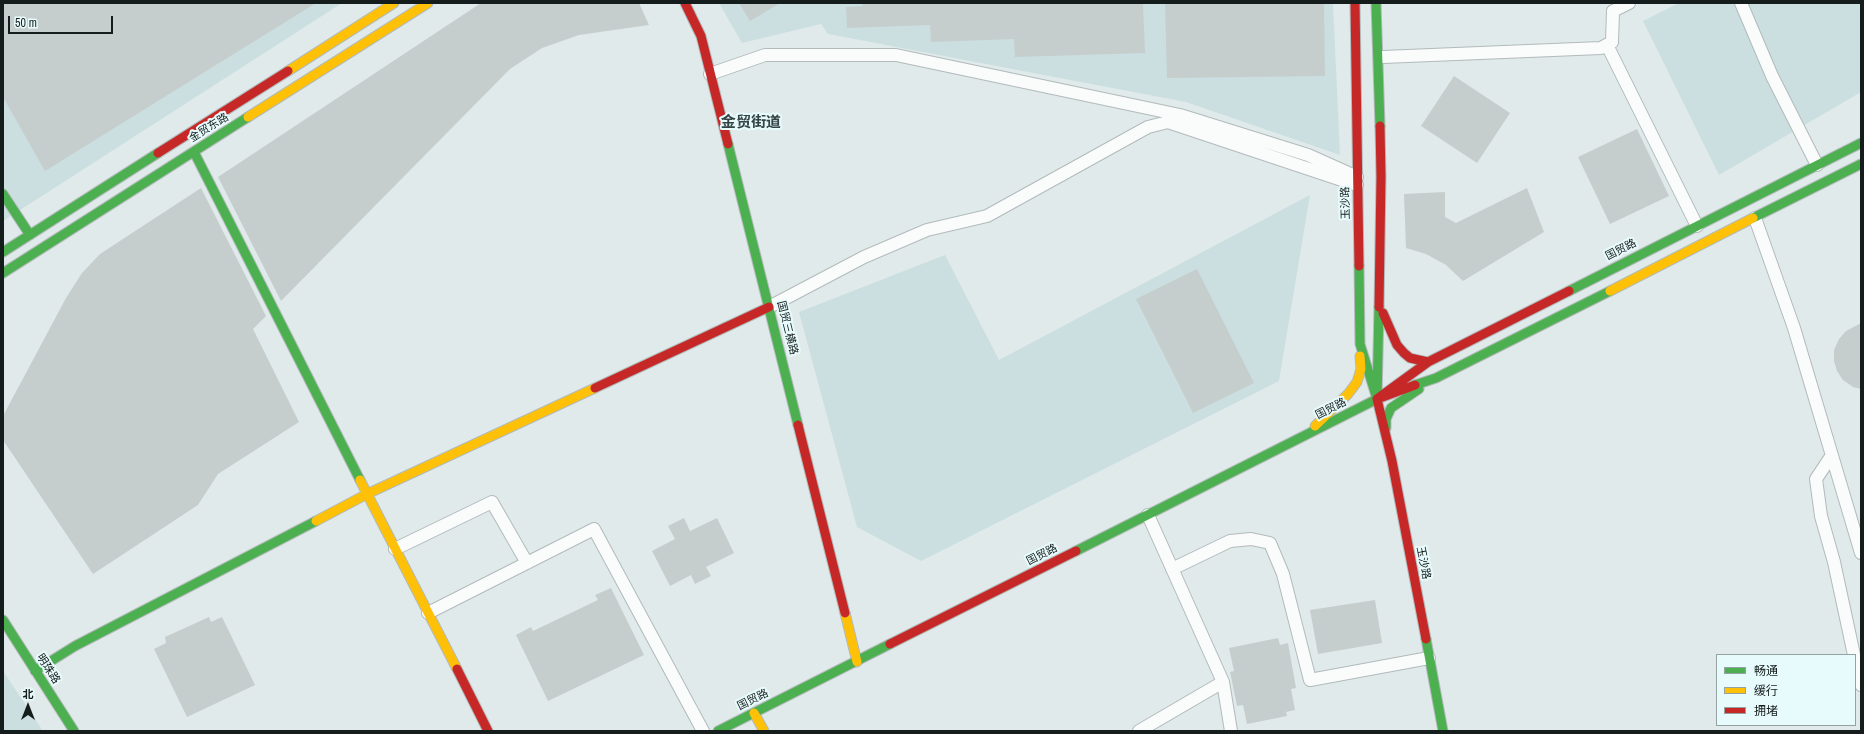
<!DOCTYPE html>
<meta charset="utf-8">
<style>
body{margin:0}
#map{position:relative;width:1864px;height:734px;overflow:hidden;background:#e0eaea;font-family:"Archivo Narrow","Noto Sans SC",sans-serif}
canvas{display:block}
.frame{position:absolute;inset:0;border:4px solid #151c1c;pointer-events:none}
.legend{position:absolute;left:1716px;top:654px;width:140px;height:72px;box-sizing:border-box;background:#e8fbfc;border:1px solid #94a2a2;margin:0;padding:5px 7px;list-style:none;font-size:12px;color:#151c1c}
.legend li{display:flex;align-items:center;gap:8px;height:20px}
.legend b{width:20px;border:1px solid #94a2a2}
.north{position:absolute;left:8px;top:686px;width:40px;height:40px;-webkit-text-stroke:3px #e8fbfc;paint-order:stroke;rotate:0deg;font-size:11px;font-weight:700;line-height:16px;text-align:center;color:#151c1c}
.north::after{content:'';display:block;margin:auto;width:14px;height:18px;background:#151c1c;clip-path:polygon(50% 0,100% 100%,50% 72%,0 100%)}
.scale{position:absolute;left:8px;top:16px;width:105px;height:18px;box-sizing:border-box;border:2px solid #151c1c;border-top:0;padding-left:5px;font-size:12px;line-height:14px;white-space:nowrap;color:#151c1c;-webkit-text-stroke:3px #e8fbfc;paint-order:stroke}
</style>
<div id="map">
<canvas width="1864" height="734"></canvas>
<div class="frame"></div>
<ul class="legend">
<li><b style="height:5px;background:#4caf50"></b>畅通</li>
<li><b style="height:5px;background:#ffc107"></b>缓行</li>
<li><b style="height:5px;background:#c62828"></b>拥堵</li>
</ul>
<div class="north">北</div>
<div class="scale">50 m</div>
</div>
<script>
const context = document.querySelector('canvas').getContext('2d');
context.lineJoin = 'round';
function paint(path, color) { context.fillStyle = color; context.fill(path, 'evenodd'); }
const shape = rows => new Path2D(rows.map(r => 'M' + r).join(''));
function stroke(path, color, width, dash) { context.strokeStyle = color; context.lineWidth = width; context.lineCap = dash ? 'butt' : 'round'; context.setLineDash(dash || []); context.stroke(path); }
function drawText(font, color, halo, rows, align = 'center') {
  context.font = font + ' "Archivo Narrow","Noto Sans SC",sans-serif'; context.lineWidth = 4; context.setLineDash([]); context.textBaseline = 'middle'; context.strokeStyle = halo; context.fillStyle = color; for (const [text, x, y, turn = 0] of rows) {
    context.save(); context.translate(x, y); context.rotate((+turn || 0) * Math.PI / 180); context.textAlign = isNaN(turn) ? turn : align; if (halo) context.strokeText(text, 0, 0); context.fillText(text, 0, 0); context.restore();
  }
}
const built = shape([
 [3,3,342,3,3,221],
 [719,3,1333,3,1340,155,1186,102,828,34,821,24,742,43],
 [1679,3,1861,3,1861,92,1719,175,1643,21],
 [1310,195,1279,381,921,561,857,527,799,312,945,255,999,360],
 [3,671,43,731,3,731]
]);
const building = shape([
 [3,3,316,3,45,171,3,97],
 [481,3,639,3,649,25,579,35,542,48,510,69,281,301,218,177],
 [739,3,780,3,750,21],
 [862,3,1143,3,1145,53,1015,57,1014,39,931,42,930,25,847,28,846,7,863,6],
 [1165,3,1324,3,1325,76,1167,78],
 [1454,76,1510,113,1477,163,1421,126],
 [1637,129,1669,196,1610,224,1578,157],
 [201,188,266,316,253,329,299,422,218,474,198,505,93,574,3,440,3,416,66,298,82,273,100,254],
 [1527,188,1544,232,1463,281,1446,265,1426,254,1406,248,1404,194,1445,192,1445,217,1456,223],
 [1197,269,1254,383,1193,413,1136,299],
 [1861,323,1861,389,1853,387,1843,380,1837,371,1834,361,1834,350,1839,339,1846,331],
 [684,518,690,531,717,518,734,553,706,567,711,576,695,584,691,575,670,586,652,551,675,539,668,526],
 [611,588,644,655,548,701,516,635,531,627,533,631,598,600,595,595],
 [1375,600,1382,643,1318,654,1310,610],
 [209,617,211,622,222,617,255,685,187,717,154,649,166,643,165,637],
 [1278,638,1280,645,1288,643,1296,688,1291,689,1295,710,1286,712,1287,716,1247,724,1243,705,1237,706,1230,672,1234,671,1229,648]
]);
const street = shape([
 [1741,3,1772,76,1817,165],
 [1607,45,1697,226],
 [1383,57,1601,48,1612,42,1613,11,1629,3],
 [710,74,765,55,896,55,1180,115,1308,155,1357,177],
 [1755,218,1794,328,1861,553],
 [769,307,864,257,927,230,987,216,1148,127,1168,122,1357,185],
 [1832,455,1816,479,1821,516,1834,562,1854,655],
 [1148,515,1223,682,1231,731],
 [395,549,492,502,527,563],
 [1172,569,1230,541,1251,539,1270,543,1283,574,1310,680,1429,658],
 [428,613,594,529,703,731],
 [1855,658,1861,685],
 [1139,731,1223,682]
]);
const fast = shape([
 [1376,3,1380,126],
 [728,144,798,425],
 [194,152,360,480],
 [3,194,30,235],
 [1753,218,1861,164],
 [3,252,158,153],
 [1359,266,1360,344,1377,399,1379,307],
 [3,273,248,117],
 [1569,291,1861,143],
 [1415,385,1436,378,1610,291],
 [1386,428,1386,419,1391,408,1419,389],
 [1076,551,1377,399],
 [3,620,74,731],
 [1426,639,1443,731],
 [35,671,75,646,316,521],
 [718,731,890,644]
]);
const slow = shape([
 [288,71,394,3],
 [248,117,428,3],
 [1610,291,1753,218],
 [1315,426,1348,394,1357,382,1361,369,1360,356],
 [360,480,457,669],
 [316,521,367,494,595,388],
 [845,613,857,662],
 [754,713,764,731]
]);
const jam = shape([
 [685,3,701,36,728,144],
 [1355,3,1359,266],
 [158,153,288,71],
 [1379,307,1381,177,1380,126],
 [1383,313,1397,345,1404,353,1410,358,1428,362],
 [1415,385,1377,399,1428,362,1569,291],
 [595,388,769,307],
 [1377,399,1392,461,1426,639],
 [798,425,845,613],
 [890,644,1076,551],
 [457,669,488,731]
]);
const streetNames = [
 ["金贸东路",209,128,-32],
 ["玉沙路",1346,203,-91],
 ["国贸路",1621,250,-27],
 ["国贸三横路",787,328,76],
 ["国贸路",1331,409,-27],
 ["国贸路",1042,555,-27],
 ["玉沙路",1423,563,79],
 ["明珠路",48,669,57],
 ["国贸路",753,700,-26]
];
const districtNames = [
 ["金贸街道",751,123]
];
paint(built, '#cbdfe0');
paint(building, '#c6cdcd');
stroke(street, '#b2baba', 14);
stroke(fast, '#b2baba', 11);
stroke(slow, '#b2baba', 11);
stroke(jam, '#b2baba', 11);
stroke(street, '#fafcfc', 12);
stroke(fast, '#4caf50', 9);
stroke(slow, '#ffc107', 9);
stroke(jam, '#c62828', 9);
drawText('11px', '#151c1c', '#e8fbfc', streetNames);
drawText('bold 15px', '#344445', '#e8fbfc', districtNames);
</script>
